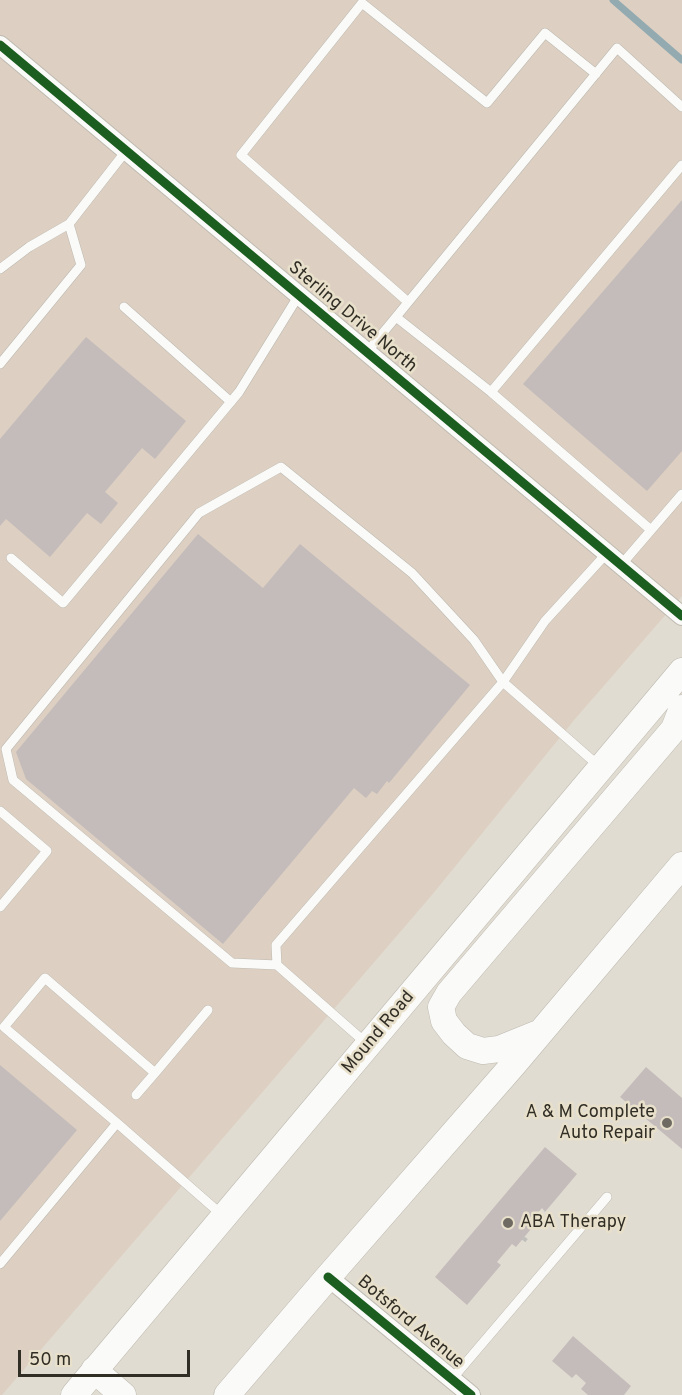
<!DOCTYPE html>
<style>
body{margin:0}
#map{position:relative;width:682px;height:1395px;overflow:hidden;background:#e1dcd1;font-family:Overpass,sans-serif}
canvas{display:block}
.scale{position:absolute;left:18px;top:1350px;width:172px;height:27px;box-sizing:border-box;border:3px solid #312e26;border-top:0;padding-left:8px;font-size:18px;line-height:21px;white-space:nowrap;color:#312e26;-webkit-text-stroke:4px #e8e0ca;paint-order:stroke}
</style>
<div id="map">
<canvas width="682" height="1395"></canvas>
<div class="scale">50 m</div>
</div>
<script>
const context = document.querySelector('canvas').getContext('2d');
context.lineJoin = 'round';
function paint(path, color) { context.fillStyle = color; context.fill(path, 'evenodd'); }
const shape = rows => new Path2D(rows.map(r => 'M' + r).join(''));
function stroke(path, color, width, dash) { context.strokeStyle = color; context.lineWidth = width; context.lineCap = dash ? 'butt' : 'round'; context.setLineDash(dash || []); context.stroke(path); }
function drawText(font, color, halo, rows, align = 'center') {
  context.font = font + ' Overpass,sans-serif'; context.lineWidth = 5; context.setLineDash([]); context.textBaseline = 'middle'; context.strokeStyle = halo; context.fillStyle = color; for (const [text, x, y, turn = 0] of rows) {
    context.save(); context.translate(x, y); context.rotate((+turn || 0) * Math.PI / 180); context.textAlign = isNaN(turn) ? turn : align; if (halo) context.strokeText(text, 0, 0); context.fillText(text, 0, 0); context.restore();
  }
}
const industrial = shape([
 [0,0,682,0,682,596,575,719,432,895,2,1395,0,1395]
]);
const stream = shape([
 [613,0,682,60]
]);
const building = shape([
 [682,200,682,451,647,491,523,384],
 [86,337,186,421,155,459,142,448,105,492,118,503,101,524,87,513,50,557,6,519,0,526,0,439],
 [198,534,263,588,300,544,470,685,389,783,387,781,377,794,372,791,366,798,354,788,223,944,26,779,16,752],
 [0,1065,77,1130,0,1221],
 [646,1067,682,1098,682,1149,620,1097],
 [545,1147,577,1174,545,1212,542,1208,527,1226,531,1229,516,1247,512,1244,497,1262,501,1265,467,1305,435,1277],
 [573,1336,631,1386,624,1395,588,1395,581,1389,586,1383,576,1374,572,1378,552,1361]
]);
const path = shape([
 [523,1238,527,1241]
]);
const lane = shape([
 [0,269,29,247,69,224,126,151],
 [408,302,241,155,362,3,487,103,545,33,596,74],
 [124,307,231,402],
 [396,317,617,48,682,107],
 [367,352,396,317,491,392],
 [0,364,81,265,69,224],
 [651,530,491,392,682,165],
 [11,558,63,603,239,392,299,295],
 [621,565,682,494],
 [0,811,47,851,0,907],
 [277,965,232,963,13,780,6,749,199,513,281,467,412,573,474,640,503,682,545,621,607,553],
 [367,1044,277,965,276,945,503,682,600,767],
 [155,1073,208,1010],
 [117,1123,4,1027,45,978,155,1073,136,1095],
 [0,1264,117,1123,222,1215],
 [452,1379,607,1197]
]);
const street = shape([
 [0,45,682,616],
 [328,1277,471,1395]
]);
const secondary = shape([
 [536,1034,499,1049,483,1051,467,1046,454,1034,444,1021,441,1007,449,993,674,729,682,708],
 [94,1370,123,1395],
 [74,1395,682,671],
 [227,1395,328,1277,514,1064,682,865]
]);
const cycleway = shape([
 [0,45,682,616],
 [328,1277,471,1395]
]);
const markers = [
 [667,1123,6,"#6f6b62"],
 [508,1223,6,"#6f6b62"]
];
const streetNames = [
 ["Sterling Drive North",352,318,40],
 ["Mound Road",379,1033,-50],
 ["Botsford Avenue",410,1323,40]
];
const poiNames = [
 ["A & M Complete",655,1113],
 ["Auto Repair",655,1134],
 ["ABA Therapy",520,1223,"left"]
];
paint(industrial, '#ddd0c2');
stroke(stream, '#93aab0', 7);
paint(building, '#c4bcbb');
stroke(lane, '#bebab1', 10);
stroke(street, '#bebab1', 20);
stroke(secondary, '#bebab1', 27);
stroke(path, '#c1bfbc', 4, [4.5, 3]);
stroke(lane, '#fafaf8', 9);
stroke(street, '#fafaf8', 18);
stroke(secondary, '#fafaf8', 26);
stroke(cycleway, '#1b5e20', 9);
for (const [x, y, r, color] of markers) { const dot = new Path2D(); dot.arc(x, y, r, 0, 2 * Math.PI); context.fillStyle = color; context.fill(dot); stroke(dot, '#e8e0ca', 2); }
drawText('18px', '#312e26', '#e8e0ca', streetNames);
drawText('18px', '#312e26', '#e8e0ca', poiNames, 'right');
</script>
